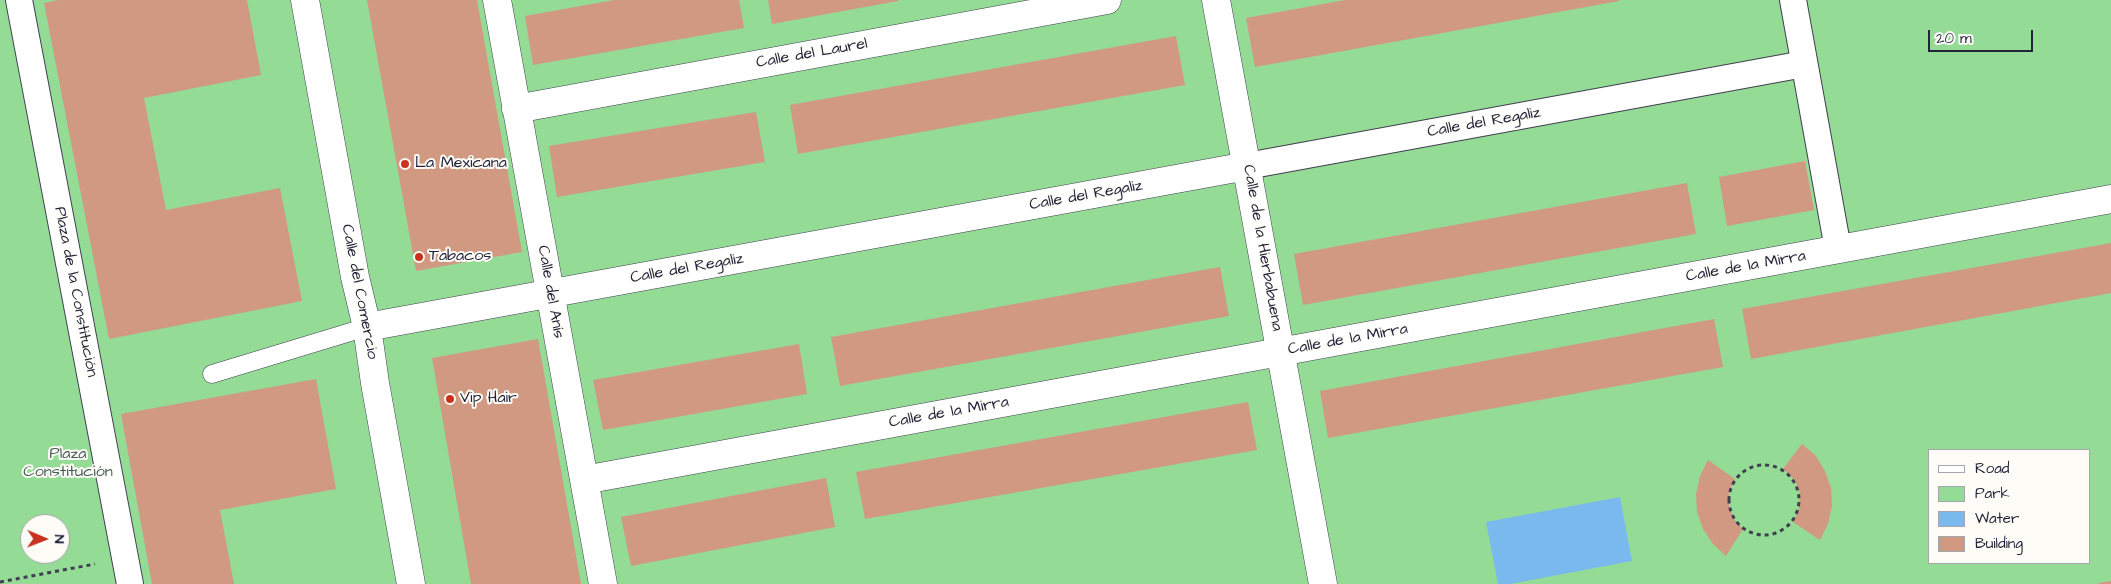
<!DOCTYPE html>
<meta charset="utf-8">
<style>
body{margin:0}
#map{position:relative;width:2111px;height:584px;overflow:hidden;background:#ebe4c5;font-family:"Architects Daughter",sans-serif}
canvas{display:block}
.legend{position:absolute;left:1928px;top:449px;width:162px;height:115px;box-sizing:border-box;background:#fdfcf7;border:1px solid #a5a5ac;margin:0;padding:6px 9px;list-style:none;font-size:15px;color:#22223b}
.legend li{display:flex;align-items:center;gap:10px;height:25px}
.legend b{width:25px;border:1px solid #a5a5ac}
.north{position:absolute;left:20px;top:514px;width:50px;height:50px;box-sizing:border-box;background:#fdfcf7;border:1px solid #a5a5ac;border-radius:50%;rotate:91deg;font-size:14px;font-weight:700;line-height:20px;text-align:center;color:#22223b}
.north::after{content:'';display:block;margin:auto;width:18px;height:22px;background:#c8321e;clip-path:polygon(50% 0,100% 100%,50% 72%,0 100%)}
.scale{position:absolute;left:1928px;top:30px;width:105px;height:22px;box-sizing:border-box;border:2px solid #22223b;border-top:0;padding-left:6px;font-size:15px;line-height:18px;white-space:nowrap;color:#22223b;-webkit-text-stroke:4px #fdfcf7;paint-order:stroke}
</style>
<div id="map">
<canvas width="2111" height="584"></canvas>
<ul class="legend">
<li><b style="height:6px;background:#fff"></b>Road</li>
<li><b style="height:14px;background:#94dc96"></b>Park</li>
<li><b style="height:14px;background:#79b9ed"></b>Water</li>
<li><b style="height:14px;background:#d19882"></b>Building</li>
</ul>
<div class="north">N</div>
<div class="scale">20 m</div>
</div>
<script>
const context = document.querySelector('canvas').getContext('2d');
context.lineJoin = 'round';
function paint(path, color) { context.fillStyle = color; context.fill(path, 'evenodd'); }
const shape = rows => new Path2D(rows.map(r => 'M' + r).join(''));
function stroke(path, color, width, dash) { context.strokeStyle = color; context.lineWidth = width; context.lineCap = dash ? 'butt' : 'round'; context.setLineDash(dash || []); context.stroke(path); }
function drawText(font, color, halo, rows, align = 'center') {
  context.font = font + ' "Architects Daughter",sans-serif'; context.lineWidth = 4; context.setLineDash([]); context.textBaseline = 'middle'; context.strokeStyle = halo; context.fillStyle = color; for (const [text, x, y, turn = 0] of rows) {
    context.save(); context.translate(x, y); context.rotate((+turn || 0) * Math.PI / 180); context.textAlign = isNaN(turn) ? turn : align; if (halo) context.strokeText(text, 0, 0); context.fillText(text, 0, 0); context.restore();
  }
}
const green = shape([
 [0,0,2111,0,2111,584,0,584],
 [1930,450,2090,450,2090,563,1930,563],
 [30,524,60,524,60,554,30,554]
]);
const water = shape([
 [1620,497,1632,561,1510,584,1498,584,1486,522]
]);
const building = shape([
 [58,0,247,0,261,75,144,98,166,210,280,188,302,301,109,339,44,3],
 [367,0,477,0,522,252,416,271],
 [614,0,739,0,744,28,533,65,525,16],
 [768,0,898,0,898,1,772,24],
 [1345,0,1619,0,1619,1,1255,67,1246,18],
 [1176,36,1185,85,798,154,790,105],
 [756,112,765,162,557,197,549,146],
 [1805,161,1814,210,1727,226,1719,177],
 [1687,183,1696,234,1303,305,1294,254],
 [2111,243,2111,293,1751,359,1742,309],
 [1220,267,1229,316,840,386,831,337],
 [1714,319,1723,367,1328,438,1320,391],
 [538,339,581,584,471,584,432,358],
 [799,344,807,394,603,430,593,380],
 [316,379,336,489,220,510,234,584,152,584,121,414],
 [1248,402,1257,450,865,519,856,472],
 [1802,444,1816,456,1825,471,1831,488,1832,506,1828,524,1820,540,1793,522,1799,509,1800,494,1795,480,1783,469],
 [1708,460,1735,479,1729,492,1729,506,1734,519,1743,529,1726,556,1713,544,1703,529,1697,512,1696,494,1700,476],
 [826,478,835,527,631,566,621,517],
 [2111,581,2111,584,2099,584,2098,583]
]);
const path = shape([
 '1729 500a35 35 0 1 1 70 0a35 35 0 1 1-70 0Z',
 [0,582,95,564]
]);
const service = shape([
 [212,374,367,327]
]);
const pedestrian = shape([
 [19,0,130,584],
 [1793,0,1838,249],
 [1247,166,1804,64]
]);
const minor = shape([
 [305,0,355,277,367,327,375,383,411,584],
 [497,0,603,584],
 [1216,0,1323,584],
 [516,109,1107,0],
 [367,327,1247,166],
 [584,480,2111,199]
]);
const markers = [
 [405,164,5,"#c8321e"],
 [419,257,5,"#c8321e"],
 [450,399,5,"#c8321e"]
];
const streetNames = [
 ["Calle del Laurel",812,54,-10],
 ["Calle del Regaliz",1484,123,-10],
 ["Calle del Regaliz",1086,196,-10],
 ["Calle de la Hierbabuena",1262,248,80],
 ["Calle de la Mirra",1746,267,-10],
 ["Calle del Regaliz",687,269,-10],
 ["Plaza de la Constitución",75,292,79],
 ["Calle del Comercio",359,292,79],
 ["Calle del Anís",550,292,80],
 ["Calle de la Mirra",1348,340,-10],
 ["Calle de la Mirra",949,413,-10]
];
const poiNames = [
 ["La Mexicana",415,164],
 ["Tabacos",429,257],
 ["Vip Hair",460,399]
];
const parkNames = [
 ["Plaza",68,455],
 ["Constitución",68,473]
];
paint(green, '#94dc96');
paint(water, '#79b9ed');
paint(building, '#d19882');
stroke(service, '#403f50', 19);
stroke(pedestrian, '#403f50', 28);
stroke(minor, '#403f50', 29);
stroke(path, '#403f50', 3, [4, 4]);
stroke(service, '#fff', 18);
stroke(pedestrian, '#fff', 26);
stroke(minor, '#fff', 28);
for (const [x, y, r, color] of markers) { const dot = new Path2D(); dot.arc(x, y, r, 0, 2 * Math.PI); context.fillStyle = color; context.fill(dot); stroke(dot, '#fdfcf7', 2); }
drawText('16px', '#22223b', '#fdfcf7', streetNames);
drawText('16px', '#22223b', '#fdfcf7', poiNames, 'left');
drawText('16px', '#445a56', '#fdfcf7', parkNames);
</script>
